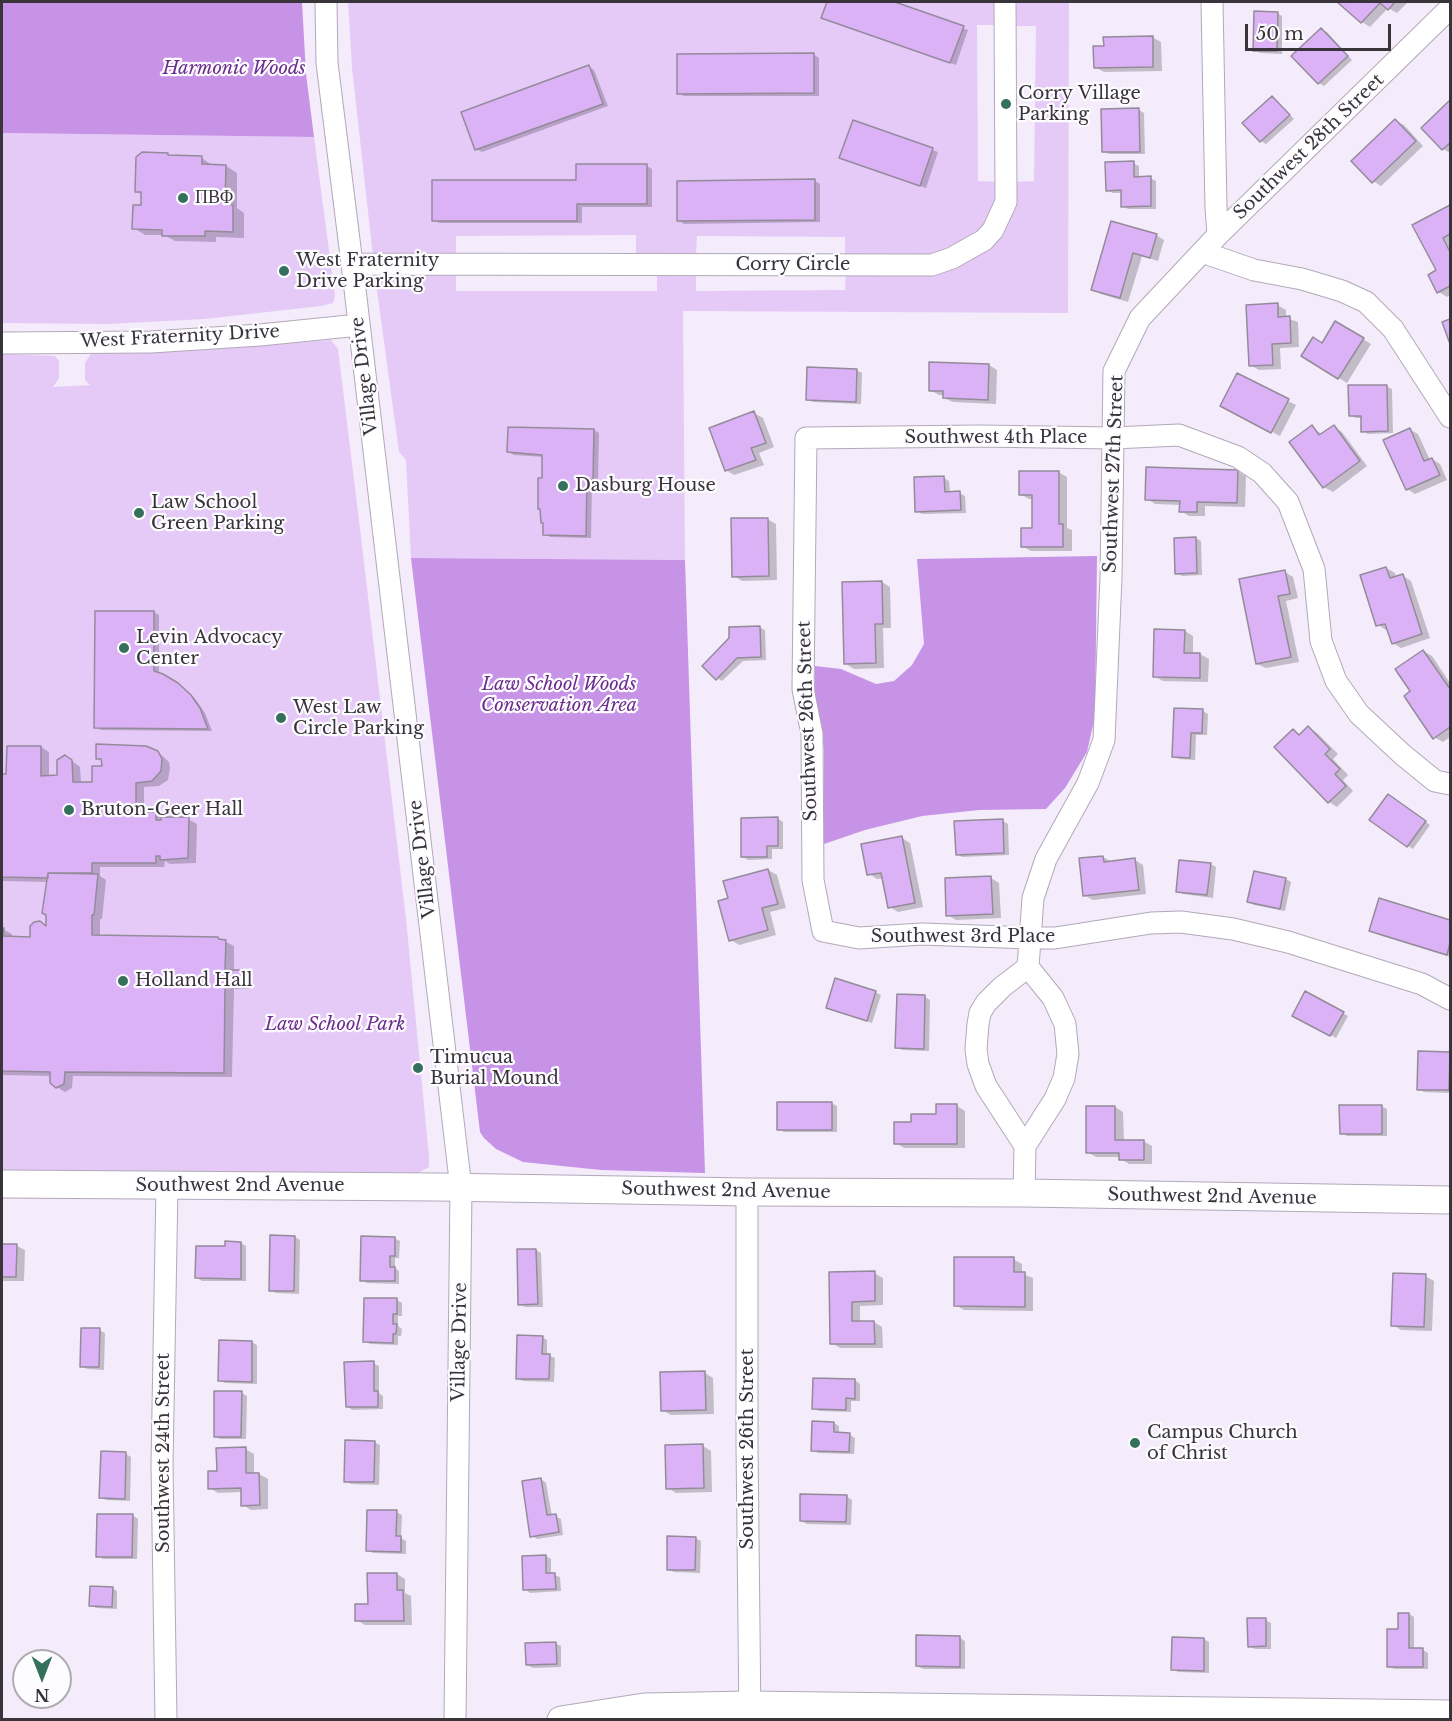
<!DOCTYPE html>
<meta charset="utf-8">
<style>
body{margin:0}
#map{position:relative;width:1452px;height:1721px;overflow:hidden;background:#f4ebfb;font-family:"Libre Baskerville",serif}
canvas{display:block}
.frame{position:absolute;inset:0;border:3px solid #38343a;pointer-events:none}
.north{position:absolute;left:12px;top:1649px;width:60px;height:60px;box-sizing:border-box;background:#fdfcff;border:2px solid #aeacb0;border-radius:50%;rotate:180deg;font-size:16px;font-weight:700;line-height:24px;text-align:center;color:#38343a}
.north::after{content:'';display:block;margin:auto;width:21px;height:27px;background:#34705c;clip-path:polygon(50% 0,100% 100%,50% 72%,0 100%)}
.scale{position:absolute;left:1245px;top:24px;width:146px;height:27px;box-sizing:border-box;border:3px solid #38343a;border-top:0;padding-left:8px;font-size:18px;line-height:21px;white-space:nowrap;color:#38343a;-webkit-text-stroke:4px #fdfcff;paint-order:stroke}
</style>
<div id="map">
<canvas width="1452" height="1721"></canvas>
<div class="frame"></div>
<div class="north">N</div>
<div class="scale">50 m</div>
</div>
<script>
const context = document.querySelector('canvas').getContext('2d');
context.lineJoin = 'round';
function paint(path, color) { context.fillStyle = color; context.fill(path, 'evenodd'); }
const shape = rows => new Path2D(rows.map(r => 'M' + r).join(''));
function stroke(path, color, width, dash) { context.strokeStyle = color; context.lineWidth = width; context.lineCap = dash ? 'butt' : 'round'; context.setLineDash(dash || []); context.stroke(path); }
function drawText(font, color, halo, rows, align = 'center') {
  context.font = font + ' "Libre Baskerville",serif'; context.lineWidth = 4.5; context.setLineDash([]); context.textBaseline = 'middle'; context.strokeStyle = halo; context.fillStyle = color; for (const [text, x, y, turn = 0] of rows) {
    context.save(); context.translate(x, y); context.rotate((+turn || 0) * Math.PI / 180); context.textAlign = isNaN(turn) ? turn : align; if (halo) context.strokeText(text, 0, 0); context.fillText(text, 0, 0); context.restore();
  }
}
const green = shape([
 [348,2,827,2,821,18,950,63,963,26,895,2,994,2,994,25,977,25,978,181,998,182,996,199,985,226,966,242,931,257,845,257,845,237,697,236,696,254,636,254,636,235,456,236,456,291,657,291,657,274,696,274,696,291,845,290,846,273,974,256,1014,182,1034,181,1036,26,1015,26,1014,2,1069,2,1068,313,683,311,685,560,411,558,406,460,399,452,376,283,352,68],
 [814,53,814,93,677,94,677,54],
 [589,65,603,104,475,150,461,111],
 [853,120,933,148,920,186,839,158],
 [576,164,647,164,647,204,577,204,577,221,432,220,432,180,576,180],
 [815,180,815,220,677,221,677,181],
 [2,133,314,137,333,281,335,296,333,303,321,306,205,319,108,324,2,323],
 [331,340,338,349,361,537,406,919,429,1157,429,1167,416,1174,2,1173,2,354,55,356,59,361,59,378,53,387,90,385,85,380,85,363,92,352,233,347]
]);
const forest = shape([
 [2,2,302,2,306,74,314,137,2,133],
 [1097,556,1095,716,1087,752,1065,788,1046,809,979,810,922,816,865,830,824,844,824,749,814,692,815,666,841,669,876,684,894,681,912,665,924,644,917,559],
 [411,558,685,560,705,1173,601,1170,523,1162,496,1149,484,1138,480,1132]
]);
const shadow = shape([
 [828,2,890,2,968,30,956,65,828,20,823,17],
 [1339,2,1408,2,1397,13,1388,8,1370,27,1362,22],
 [1277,13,1282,16,1282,54,1260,53,1255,50],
 [1321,29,1327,32,1352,60,1324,86,1319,83],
 [1152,37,1161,42,1162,71,1104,72,1095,67],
 [813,54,819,58,819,96,684,96,679,93],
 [589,67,594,70,608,106,482,152,476,149],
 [1272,97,1294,119,1266,144,1261,141],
 [1450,102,1450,153,1443,149,1423,128],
 [1139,110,1144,113,1145,154,1109,154,1103,151],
 [1395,121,1404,125,1423,146,1381,186,1373,181],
 [854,122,938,152,926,188,846,160],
 [167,154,172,157,202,158,213,166,226,166,237,173,237,208,244,213,244,238,216,237,216,242,175,241,164,235,145,235,134,228,142,206,143,195,137,191],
 [1133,163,1139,166,1139,178,1150,178,1156,181,1156,209,1128,209,1123,206,1122,193,1113,193,1107,190],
 [577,165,647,166,652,169,652,207,582,207,582,223,439,223,433,220,577,182],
 [815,181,820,184,820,222,684,224,679,221],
 [1450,207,1450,295,1447,297,1439,292,1430,275,1438,271,1414,226],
 [1112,222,1156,235,1164,240,1158,261,1142,256,1128,302,1101,294,1092,289],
 [1277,305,1286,310,1286,318,1298,322,1299,347,1280,348,1281,369,1259,370,1250,365],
 [1336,323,1371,344,1347,383,1303,356,1322,344],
 [989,365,997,370,996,404,953,402,944,398,944,395,939,395,930,390],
 [856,370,862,373,861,404,813,402,807,399],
 [1386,386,1392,389,1393,433,1368,434,1363,431,1362,418,1356,418,1350,415],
 [1288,401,1296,405,1280,436,1230,410],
 [754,413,763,418,774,447,759,453,764,465,734,475,726,470],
 [1312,427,1323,435,1334,427,1342,432,1367,466,1333,492,1324,487],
 [1409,429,1418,434,1430,460,1432,459,1440,464,1447,480,1415,494,1407,489],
 [594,430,599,433,598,482,592,481,591,538,550,537,545,534,544,457,514,455,509,452],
 [1237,471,1246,476,1245,507,1205,506,1205,516,1189,516,1181,511,1181,505,1155,504,1147,499],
 [1058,472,1067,477,1067,528,1072,530,1072,551,1031,551,1022,546,1033,529,1033,499,1029,499,1020,494],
 [944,478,949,481,950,493,959,493,965,496,966,513,922,514,917,511],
 [767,519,776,524,777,580,742,581,734,576],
 [1196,538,1201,541,1202,575,1182,576,1177,573],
 [1386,568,1395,573,1396,578,1403,576,1411,581,1430,638,1401,648,1393,643,1389,630,1386,630,1378,625],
 [1285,572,1293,577,1298,598,1286,601,1299,662,1266,668,1257,664],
 [882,582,890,587,891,628,883,628,884,668,854,669,846,664],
 [96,612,154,612,159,615,159,674,184,688,196,700,205,713,212,731,101,730,96,727],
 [759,627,765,630,766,660,743,661,722,681,717,678,730,639],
 [1185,631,1193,636,1193,654,1200,654,1209,659,1208,682,1163,681,1154,676],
 [1423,651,1432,656,1450,683,1450,737,1443,742,1434,737,1412,692],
 [1203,711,1208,714,1207,735,1196,735,1195,760,1179,759,1174,756],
 [1308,728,1317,733,1338,754,1333,759,1348,775,1343,780,1353,791,1337,807,1329,802,1293,731,1301,735],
 [41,747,49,752,49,777,59,777,68,758,80,767,81,783,93,783,103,767,103,761,98,758,159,753,169,762,170,768,168,780,159,786,144,787,144,814,156,814,163,818,188,819,197,824,196,863,170,864,165,861,164,867,100,867,100,876,106,880,102,919,100,919,100,937,218,938,234,946,234,972,239,972,252,980,253,983,249,989,234,989,232,1077,73,1076,72,1088,65,1092,57,1087,51,1076,2,1075,2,929,12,934,12,938,31,938,40,922,48,927,49,882,2,881,2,776,8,776],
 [1394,799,1430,825,1413,849,1408,846],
 [778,819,783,822,783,849,772,849,772,859,748,860,743,857],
 [1003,821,1008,824,1009,855,962,857,957,854],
 [902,838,910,843,923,907,898,912,890,907,884,878,877,879,869,874],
 [1103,857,1112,862,1135,860,1143,865,1146,894,1093,900,1084,895],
 [1210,864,1216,867,1213,898,1183,894,1178,891],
 [768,870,777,875,786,908,770,912,776,935,739,945,731,940,730,899],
 [991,878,999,883,1001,918,956,920,948,915],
 [1286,879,1291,882,1285,911,1254,905,1249,901],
 [1380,900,1450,922,1450,957,1379,935,1371,930],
 [875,992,881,995,872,1023,828,1008],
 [1306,993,1348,1016,1336,1038,1294,1015],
 [925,997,930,1000,929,1051,902,1050,897,1047],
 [1450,1053,1450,1093,1424,1092,1419,1089],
 [831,1103,837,1106,837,1132,784,1132,778,1129],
 [957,1106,965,1111,965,1148,904,1148,896,1143,913,1123,937,1116],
 [1381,1106,1387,1109,1387,1136,1347,1136,1342,1133],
 [1115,1107,1123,1112,1124,1141,1143,1141,1152,1146,1152,1164,1129,1164,1121,1159,1121,1157,1096,1157,1087,1152],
 [271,1237,295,1237,300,1240,299,1294,276,1293,270,1290],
 [394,1238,400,1241,399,1258,395,1258,395,1268,399,1271,399,1284,367,1283,362,1280],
 [241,1243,246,1246,246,1281,202,1281,197,1278,227,1248],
 [2,1245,17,1246,25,1250,24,1281,2,1281],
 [536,1250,541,1253,543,1307,525,1307,520,1304],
 [1013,1259,1022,1264,1022,1274,1033,1278,1033,1311,964,1310,955,1305],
 [874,1273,883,1278,883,1305,860,1306,860,1322,874,1322,882,1327,883,1348,840,1348,832,1343,831,1274],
 [1425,1276,1434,1281,1432,1331,1401,1330,1393,1325],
 [397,1300,402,1303,402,1316,398,1316,398,1326,402,1329,401,1336,398,1336,398,1345,370,1344,365,1341],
 [99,1330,105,1333,104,1370,87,1369,82,1366],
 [542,1337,547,1340,547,1355,555,1358,554,1382,523,1381,518,1378],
 [252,1342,257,1345,257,1384,225,1383,220,1380],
 [373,1363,379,1366,379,1393,383,1396,383,1409,352,1410,347,1406],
 [705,1373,713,1378,714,1414,671,1415,662,1410],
 [814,1380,855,1380,860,1384,860,1401,851,1401,851,1412,819,1411,813,1408],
 [242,1393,247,1396,246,1439,220,1439,215,1436],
 [834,1423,839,1426,839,1434,850,1435,855,1438,854,1454,818,1453,813,1450],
 [374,1442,380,1445,379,1485,351,1484,346,1481],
 [703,1446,711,1451,712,1492,676,1493,668,1488],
 [245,1449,254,1454,254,1474,259,1474,268,1479,268,1509,251,1510,243,1505,242,1492,218,1493,210,1488,218,1472],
 [126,1454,131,1457,130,1501,106,1500,101,1497],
 [541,1479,546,1483,552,1516,555,1516,561,1519,563,1535,537,1539,532,1536],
 [846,1496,852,1500,851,1525,807,1524,801,1521],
 [396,1512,402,1515,401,1538,406,1541,406,1554,373,1553,368,1550],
 [132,1515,138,1519,137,1559,103,1559,98,1556],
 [695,1538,701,1541,700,1573,674,1572,668,1569],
 [546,1556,551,1559,551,1574,560,1577,561,1591,530,1593,525,1589],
 [397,1574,405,1579,405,1593,411,1596,412,1625,365,1625,357,1620],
 [112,1588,117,1591,117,1609,96,1608,91,1605],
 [1409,1614,1414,1617,1414,1650,1423,1650,1428,1653,1428,1669,1394,1669,1388,1666,1399,1630],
 [1265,1620,1271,1623,1271,1649,1255,1649,1249,1646],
 [917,1637,960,1638,965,1641,965,1669,923,1669,917,1666],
 [1204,1639,1209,1642,1209,1673,1178,1672,1173,1669],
 [555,1643,561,1646,561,1667,533,1668,527,1665]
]);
const building = shape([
 [827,2,895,2,964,26,950,63,821,18,827,2],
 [1337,2,1395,2,1388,10,1380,3,1361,23,1337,2],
 [1254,11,1278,12,1277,51,1253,51,1254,11],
 [1321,28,1348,56,1318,84,1291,56,1321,28],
 [1153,36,1153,67,1094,68,1093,46,1104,46,1103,37,1153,36],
 [814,53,814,93,677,94,677,54,814,53],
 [589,65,603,104,475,150,461,112,589,65],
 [1272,96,1290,115,1260,142,1242,123,1272,96],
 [1450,100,1450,143,1442,150,1421,128,1450,100],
 [1139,108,1140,152,1102,152,1101,109,1139,108],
 [1395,119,1416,141,1372,183,1351,161,1395,119],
 [853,120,933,148,920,186,839,158,853,120],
 [142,152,168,153,168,155,202,156,202,164,226,165,225,204,233,205,233,232,205,231,205,236,162,236,162,230,132,229,133,205,141,205,141,192,135,192,136,157,142,152],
 [1134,161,1134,177,1151,176,1151,206,1121,207,1121,190,1106,191,1105,162,1134,161],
 [576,164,647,164,647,204,577,204,577,221,432,221,432,180,576,180,576,164],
 [815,179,815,220,677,221,677,181,815,179],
 [1450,205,1450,234,1443,238,1450,252,1450,286,1437,293,1428,275,1436,270,1412,225,1450,205],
 [1111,221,1157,234,1150,258,1133,253,1120,298,1091,290,1111,221],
 [1278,303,1278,317,1290,316,1291,343,1272,344,1273,365,1249,366,1246,305,1278,303],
 [1450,319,1450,344,1442,322,1450,319],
 [1335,321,1364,338,1338,379,1301,356,1313,337,1322,343,1335,321],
 [929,362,989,364,988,400,943,398,943,391,929,391,929,362],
 [807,367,857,369,856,402,806,400,807,367],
 [1237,373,1289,399,1271,433,1220,406,1237,373],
 [1348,385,1387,385,1388,431,1361,432,1361,416,1349,416,1348,385],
 [754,411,766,443,751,448,756,460,725,471,709,428,754,411],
 [1312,425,1319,435,1334,425,1360,461,1323,488,1289,442,1312,425],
 [508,427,594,429,593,480,587,479,586,536,543,535,543,523,541,523,540,509,538,509,538,478,542,478,542,455,507,452,508,427],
 [1410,428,1424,461,1432,458,1440,475,1406,490,1383,440,1410,428],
 [1146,467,1238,470,1237,503,1197,502,1197,512,1179,512,1180,501,1145,500,1146,467],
 [1019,471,1059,471,1059,524,1063,524,1063,547,1021,547,1021,528,1032,528,1032,495,1019,495,1019,471],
 [944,476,945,492,960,491,961,510,915,512,914,477,944,476],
 [731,518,768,518,769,576,732,577,731,518],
 [1196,537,1197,573,1175,574,1174,538,1196,537],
 [1386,567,1390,578,1403,574,1422,634,1392,644,1385,624,1376,626,1360,575,1386,567],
 [1285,570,1290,594,1278,596,1291,657,1256,664,1239,579,1285,570],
 [882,581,883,624,875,624,876,663,844,664,842,582,882,581],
 [95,611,154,611,154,671,163,674,178,683,191,695,200,708,208,729,94,728,95,611],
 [760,626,761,657,737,658,716,680,702,666,729,638,729,627,760,626],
 [1154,629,1185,630,1184,653,1200,653,1200,678,1153,677,1154,629],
 [1423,650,1450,689,1450,727,1433,739,1404,696,1410,691,1395,669,1423,650],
 [1174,708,1203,709,1202,733,1191,733,1190,758,1172,757,1174,708],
 [1308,726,1330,749,1325,754,1340,769,1335,774,1346,786,1328,803,1274,747,1293,729,1299,735,1308,726],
 [96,744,146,746,158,751,162,759,161,771,152,781,136,783,136,812,156,812,156,820,161,820,161,817,189,817,188,858,160,860,160,856,156,856,156,863,92,863,92,873,48,873,48,878,2,877,2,774,6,774,7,746,41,746,41,776,57,775,57,760,65,755,72,760,73,782,92,782,92,766,102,766,101,759,96,759,96,744],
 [1388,794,1426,821,1407,847,1369,820,1388,794],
 [778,817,778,846,767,846,767,857,741,857,741,818,778,817],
 [1003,819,1004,853,956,855,954,821,1003,819],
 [902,836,915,903,888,908,881,873,867,875,861,844,902,836],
 [1103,856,1104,862,1135,858,1139,890,1083,896,1079,858,1103,856],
 [1179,860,1211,863,1207,895,1176,892,1179,860],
 [768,869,778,904,762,908,768,930,729,941,718,901,728,898,723,881,768,869],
 [1254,871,1286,878,1280,909,1247,902,1254,871],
 [48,873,98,874,94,915,92,915,92,935,218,937,219,939,226,940,225,970,239,970,244,973,245,978,240,985,225,985,224,1073,65,1072,64,1084,56,1088,50,1083,50,1072,2,1071,2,928,4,928,3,936,30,937,30,926,34,922,40,921,46,926,46,915,42,913,48,873],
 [991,876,993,914,946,916,945,878,991,876],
 [1379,898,1450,920,1450,943,1447,955,1369,931,1379,898],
 [835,978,876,991,867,1021,826,1008,835,978],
 [1305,991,1344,1012,1330,1036,1292,1016,1305,991],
 [897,994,925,995,924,1049,895,1048,897,994],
 [1418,1051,1450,1052,1449,1090,1417,1090,1418,1051],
 [777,1102,832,1102,832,1130,777,1130,777,1102],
 [936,1104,957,1104,957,1144,894,1144,894,1122,911,1122,911,1114,936,1114,936,1104],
 [1339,1105,1382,1105,1382,1134,1340,1134,1339,1105],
 [1086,1106,1115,1106,1115,1140,1144,1140,1144,1160,1119,1160,1119,1153,1086,1153,1086,1106],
 [270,1235,295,1236,294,1291,269,1291,270,1235],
 [361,1236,395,1237,395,1256,390,1256,390,1267,395,1267,395,1281,360,1281,361,1236],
 [225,1241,241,1242,241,1279,195,1278,196,1246,225,1246,225,1241],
 [2,1244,17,1244,16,1277,2,1277,2,1244],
 [517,1249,536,1249,538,1304,518,1305,517,1249],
 [954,1257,1014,1257,1014,1272,1025,1272,1025,1307,954,1306,954,1257],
 [875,1271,875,1301,852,1302,852,1321,874,1321,875,1344,830,1344,829,1272,875,1271],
 [1393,1273,1426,1274,1424,1327,1391,1326,1393,1273],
 [364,1298,397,1298,397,1314,393,1314,393,1324,397,1324,396,1334,393,1334,393,1343,363,1342,364,1298],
 [81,1328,100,1328,99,1367,80,1367,81,1328],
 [517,1335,543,1336,542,1354,550,1354,549,1379,516,1379,517,1335],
 [219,1340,252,1341,252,1382,218,1381,219,1340],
 [374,1361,374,1391,378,1391,378,1407,346,1407,344,1362,374,1361],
 [705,1371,706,1410,661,1411,660,1372,705,1371],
 [813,1378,855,1379,855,1399,846,1398,846,1410,812,1409,813,1378],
 [214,1391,242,1391,241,1437,214,1437,214,1391],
 [812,1421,834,1422,834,1432,850,1433,849,1452,811,1451,812,1421],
 [345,1440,375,1441,374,1482,344,1482,345,1440],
 [703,1444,704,1488,666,1489,665,1445,703,1444],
 [246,1447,246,1473,259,1473,260,1505,241,1506,241,1488,208,1489,208,1471,217,1471,216,1448,246,1447],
 [101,1451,126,1452,125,1499,99,1498,101,1451],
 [541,1478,547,1515,556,1514,559,1532,530,1537,522,1481,541,1478],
 [800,1494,847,1495,846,1522,800,1521,800,1494],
 [367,1510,397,1510,396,1536,401,1536,401,1552,366,1551,367,1510],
 [97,1514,133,1514,132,1557,96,1557,97,1514],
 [667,1536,696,1537,695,1570,667,1570,667,1536],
 [546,1555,546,1573,555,1573,556,1589,523,1590,522,1556,546,1555],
 [367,1573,397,1573,397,1590,403,1590,404,1621,355,1621,355,1604,368,1604,367,1573],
 [90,1586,113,1587,112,1607,89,1606,90,1586],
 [1398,1613,1409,1613,1409,1648,1423,1648,1423,1667,1387,1667,1387,1629,1398,1629,1398,1613],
 [1247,1618,1266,1618,1266,1646,1248,1647,1247,1618],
 [916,1635,960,1636,960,1667,916,1666,916,1635],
 [1172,1637,1204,1638,1204,1671,1171,1670,1172,1637],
 [556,1642,557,1664,526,1665,525,1643,556,1642]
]);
const minor = shape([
 [326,2,327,63,352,264,461,1188,455,1720],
 [1218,235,1450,8],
 [1202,252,1254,270,1302,279,1342,291,1366,302,1393,329,1450,417],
 [352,264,932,265,952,258,984,240,993,230,1006,202,1005,2],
 [2,343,151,342,260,335,359,325],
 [1450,784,1435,781,1403,755,1359,714,1336,681,1321,641,1314,569,1288,502,1262,473,1238,457,1179,435,1113,438,980,436,806,438,803,689,812,734,813,880,823,931,859,938,922,934,1030,938,1055,938,1151,923,1181,922,1233,929,1288,942,1422,984,1450,999],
 [1025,1146,986,1086,978,1064,976,1049,978,1024,980,1013,986,1003,1002,987,1028,967],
 [747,1192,747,1444,750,1720],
 [1024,1193,1025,1146,1055,1099,1064,1078,1068,1054,1065,1024,1053,998,1028,967,1033,898,1046,859,1088,783,1104,740,1111,578,1114,371,1140,318,1218,235,1216,207,1212,2],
 [166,1720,162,1464,167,1186]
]);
const major = shape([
 [2,1184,438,1187,747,1192,1024,1193,1450,1200],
 [561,1720,644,1707,750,1705,1450,1714]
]);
const markers = [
 [1006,104,6,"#34705c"],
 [183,198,6,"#34705c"],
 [284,271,6,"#34705c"],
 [563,486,6,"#34705c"],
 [139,513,6,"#34705c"],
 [124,648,6,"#34705c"],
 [281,718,6,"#34705c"],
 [69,810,6,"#34705c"],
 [123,981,6,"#34705c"],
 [418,1068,6,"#34705c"],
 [1135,1443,6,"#34705c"]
];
const parkNames = [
 ["Harmonic Woods",234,69],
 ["Law School Woods",559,685],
 ["Conservation Area",559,706],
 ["Law School Park",335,1025]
];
const poiNames = [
 ["Corry Village",1018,94],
 ["Parking",1018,115],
 ["ΠΒΦ",195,198],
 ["West Fraternity",296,261],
 ["Drive Parking",296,282],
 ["Dasburg House",575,486],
 ["Law School",151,503],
 ["Green Parking",151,524],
 ["Levin Advocacy",136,638],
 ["Center",136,659],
 ["West Law",293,708],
 ["Circle Parking",293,729],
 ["Bruton-Geer Hall",81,810],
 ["Holland Hall",135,981],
 ["Timucua",430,1058],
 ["Burial Mound",430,1079],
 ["Campus Church",1147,1433],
 ["of Christ",1147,1454]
];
const streetNames = [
 ["Southwest 28th Street",1309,147,-44],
 ["Corry Circle",793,265],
 ["West Fraternity Drive",180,337,-3],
 ["Village Drive",365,376,-97],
 ["Southwest 4th Place",996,438],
 ["Southwest 27th Street",1114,474,-88],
 ["Southwest 26th Street",808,721,-92],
 ["Village Drive",423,859,-97],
 ["Southwest 3rd Place",963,937],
 ["Southwest 2nd Avenue",240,1186],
 ["Southwest 2nd Avenue",726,1191,1],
 ["Southwest 2nd Avenue",1212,1197,1],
 ["Village Drive",460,1342,-89],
 ["Southwest 26th Street",748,1449,-90],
 ["Southwest 24th Street",164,1453,-90]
];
paint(green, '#e5caf8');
paint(forest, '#c793e7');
paint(shadow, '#0003');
paint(building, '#dbb2f6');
stroke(building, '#948b9a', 1.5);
stroke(minor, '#b2a9b8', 23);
stroke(major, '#b2a9b8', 29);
stroke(minor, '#fff', 21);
stroke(major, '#fff', 27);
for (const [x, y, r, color] of markers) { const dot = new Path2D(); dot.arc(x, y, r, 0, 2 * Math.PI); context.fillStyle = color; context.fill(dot); stroke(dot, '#fdfcff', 2); }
drawText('italic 18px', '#6c2c8d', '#fdfcff', parkNames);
drawText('18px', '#38343a', '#fdfcff', poiNames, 'left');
drawText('18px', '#38343a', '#fdfcff', streetNames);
</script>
